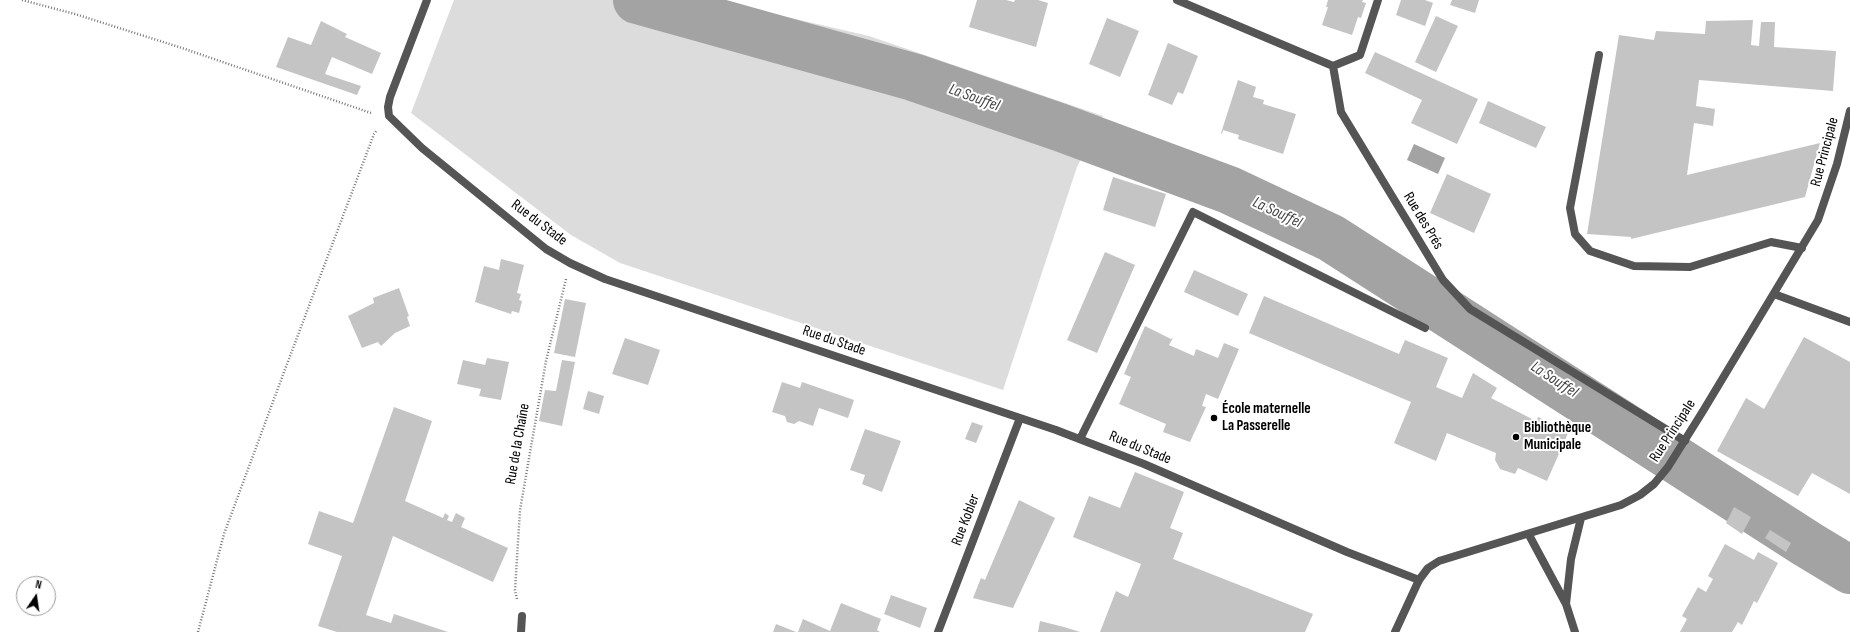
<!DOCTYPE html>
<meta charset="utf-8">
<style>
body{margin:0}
#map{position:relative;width:1850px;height:632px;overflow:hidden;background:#fff;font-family:"Sofia Sans Condensed",sans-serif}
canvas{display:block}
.north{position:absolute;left:16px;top:576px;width:40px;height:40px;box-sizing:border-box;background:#fff;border:1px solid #999;border-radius:50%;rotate:13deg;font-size:11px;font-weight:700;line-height:16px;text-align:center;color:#000}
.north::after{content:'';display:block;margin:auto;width:14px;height:18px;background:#000;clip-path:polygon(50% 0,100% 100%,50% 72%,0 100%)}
</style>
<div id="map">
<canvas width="1850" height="632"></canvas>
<div class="north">N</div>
</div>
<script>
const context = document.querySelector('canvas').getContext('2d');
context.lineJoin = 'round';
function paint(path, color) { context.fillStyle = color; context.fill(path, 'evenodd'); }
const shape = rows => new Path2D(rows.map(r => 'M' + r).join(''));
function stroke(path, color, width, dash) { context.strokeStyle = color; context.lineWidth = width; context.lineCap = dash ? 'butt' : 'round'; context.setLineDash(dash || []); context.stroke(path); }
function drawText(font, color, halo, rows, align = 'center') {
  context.font = font + ' "Sofia Sans Condensed",sans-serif'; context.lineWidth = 4; context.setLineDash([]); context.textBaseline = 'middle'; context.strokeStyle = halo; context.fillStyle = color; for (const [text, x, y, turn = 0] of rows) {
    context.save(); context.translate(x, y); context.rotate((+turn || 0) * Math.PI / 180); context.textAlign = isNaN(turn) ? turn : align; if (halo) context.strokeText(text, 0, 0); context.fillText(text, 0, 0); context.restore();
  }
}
const green = shape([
 [454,0,713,0,869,36,1103,116,1077,167,1003,390,620,263,571,235,411,113]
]);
const water = shape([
 [1414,144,1445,158,1438,174,1407,160]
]);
const river = shape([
 [637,0,913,77,1059,127,1229,190,1331,238,1807,544,1850,570]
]);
const building = shape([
 [977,0,1006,0,1014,2,1015,0,1038,0,1048,3,1036,47,969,27],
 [1328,0,1363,0,1362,2,1366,3,1361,18,1358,17,1352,35,1322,25,1328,7,1326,7],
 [1401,0,1425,0,1433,3,1425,26,1396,15],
 [1452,0,1479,0,1475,13,1450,5],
 [1436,16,1458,26,1436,72,1415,62],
 [1107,18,1139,31,1120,77,1089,64],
 [1753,20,1751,45,1759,46,1761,22,1775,22,1774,47,1836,51,1833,91,1699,80,1696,106,1715,109,1713,126,1694,123,1687,175,1820,143,1805,197,1631,239,1631,237,1587,234,1619,35,1654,40,1656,31,1705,34,1706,21],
 [321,21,347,34,345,37,381,53,372,74,332,57,325,74,361,86,357,95,276,67,288,37,311,45],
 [1168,43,1198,56,1183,94,1178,92,1172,105,1148,95],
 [1375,52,1478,99,1457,144,1411,123,1422,100,1365,73],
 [1238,80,1256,87,1253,97,1264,100,1263,104,1296,114,1283,154,1238,139,1239,135,1223,130,1222,134,1221,133],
 [1488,101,1546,127,1536,148,1479,123],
 [1447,174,1491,194,1474,233,1430,213],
 [1113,177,1166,194,1155,227,1103,210],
 [1105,252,1135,265,1097,353,1067,340],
 [501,259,524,265,517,293,521,294,519,300,522,301,519,313,512,311,511,314,475,302,484,266,499,270],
 [1194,270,1248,294,1238,316,1184,292],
 [399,288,409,316,407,317,410,326,395,333,381,346,378,342,362,348,348,316,374,303,373,298],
 [1264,296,1399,354,1405,340,1448,358,1436,387,1462,398,1473,373,1497,388,1491,398,1536,421,1538,417,1569,431,1547,481,1518,468,1515,474,1500,469,1495,460,1496,453,1447,433,1436,461,1394,443,1411,402,1249,333],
 [565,299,586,303,575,357,554,353],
 [1145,326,1171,339,1173,338,1169,345,1194,356,1196,349,1218,358,1224,343,1239,349,1218,399,1206,394,1202,406,1206,407,1190,442,1163,432,1166,424,1119,404,1131,377,1124,374],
 [1804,337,1850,362,1850,494,1812,473,1798,496,1717,451,1746,398,1764,409],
 [625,338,660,350,648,385,612,374],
 [487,358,509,362,501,400,479,396,481,389,457,384,463,360,485,365],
 [562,360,575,362,562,426,539,421,545,390,556,391],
 [782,382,800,388,802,382,854,400,848,418,819,408,813,426,799,421,794,424,787,422,785,416,772,412],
 [588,391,604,396,599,414,583,409],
 [394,407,432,421,405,501,443,518,445,513,449,516,447,520,452,522,456,513,465,518,461,527,508,548,493,582,393,536,366,615,391,623,394,614,448,632,337,632,318,626,342,556,308,544,319,511,353,523],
 [972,422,983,426,976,443,965,439],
 [865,429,901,441,882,492,862,484,865,475,850,470],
 [1135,472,1184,492,1170,528,1183,533,1173,559,1313,614,1305,632,1100,632,1116,591,1128,597,1141,564,1073,537,1089,496,1120,508],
 [1019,500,1055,518,1013,608,973,598,981,578,985,580],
 [1734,507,1751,517,1742,534,1726,523],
 [1770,530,1791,543,1786,552,1765,538],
 [1725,544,1754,560,1758,552,1778,563,1757,603,1754,601,1742,625,1738,622,1732,632,1680,632,1687,619,1682,616,1698,587,1706,592,1713,579,1708,576],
 [891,595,927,608,920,628,884,614],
 [841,603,881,619,877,630,880,632,798,632,803,619,830,631],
 [1040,621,1064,627,1080,632,1038,632],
 [776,624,796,632,773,632]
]);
const path = shape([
 [22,0,75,14,182,48,371,113],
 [517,599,515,590,520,510,546,361,566,279],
 [198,632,224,534,284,372,374,134,377,130]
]);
const service = shape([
 [1599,55,1570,208,1575,234,1590,251,1634,266,1690,267,1771,242,1802,248],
 [1080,439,1193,212,1425,328]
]);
const minor = shape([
 [427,0,390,97,388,107,389,116,422,148,546,249,570,263,605,279,1056,430,1144,464,1347,552,1419,580],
 [1177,0,1333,66,1341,112,1443,280,1470,309,1685,441],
 [1333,66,1360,55,1378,0],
 [1774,294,1850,322],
 [1529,535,1566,604,1571,559,1581,518],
 [1566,604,1575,632],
 [521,632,522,616],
 [938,632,1020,418]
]);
const tertiary = shape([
 [1395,632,1419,580,1428,568,1439,561,1621,505,1640,495,1654,484,1668,467,1703,411,1818,220,1837,164,1850,111]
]);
const markers = [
 [1214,418,4,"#000"],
 [1516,437,4,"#000"]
];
const streetNames = [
 ["Rue Principale",1825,152,-75],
 ["Rue des Prés",1423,221,59],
 ["Rue du Stade",539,223,37],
 ["Rue du Stade",834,341,19],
 ["Rue Principale",1673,431,-57],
 ["Rue de la Chaîne",518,444,-80],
 ["Rue du Stade",1140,448,22],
 ["Rue Kobler",966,520,-69]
];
const poiNames = [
 ["École maternelle",1222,409],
 ["La Passerelle",1222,426],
 ["Bibliothèque",1524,428],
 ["Municipale",1524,445]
];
const waterNames = [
 ["La Souffel",974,98,20],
 ["La Souffel",1277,213,25],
 ["La Souffel",1554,380,33]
];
paint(green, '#dcdcdc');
paint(water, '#a3a3a3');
stroke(river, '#a3a3a3', 48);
paint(building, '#c4c4c4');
stroke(path, '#777', 2.5, [1, 2]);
stroke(service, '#555', 8);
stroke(minor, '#555', 8);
stroke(tertiary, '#555', 8);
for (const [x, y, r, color] of markers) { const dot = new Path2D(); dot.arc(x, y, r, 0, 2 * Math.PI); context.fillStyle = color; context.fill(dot); stroke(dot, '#fff', 1.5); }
drawText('15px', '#000', '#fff', streetNames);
drawText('bold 15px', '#000', '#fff', poiNames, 'left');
drawText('italic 16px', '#444', '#fff', waterNames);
</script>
